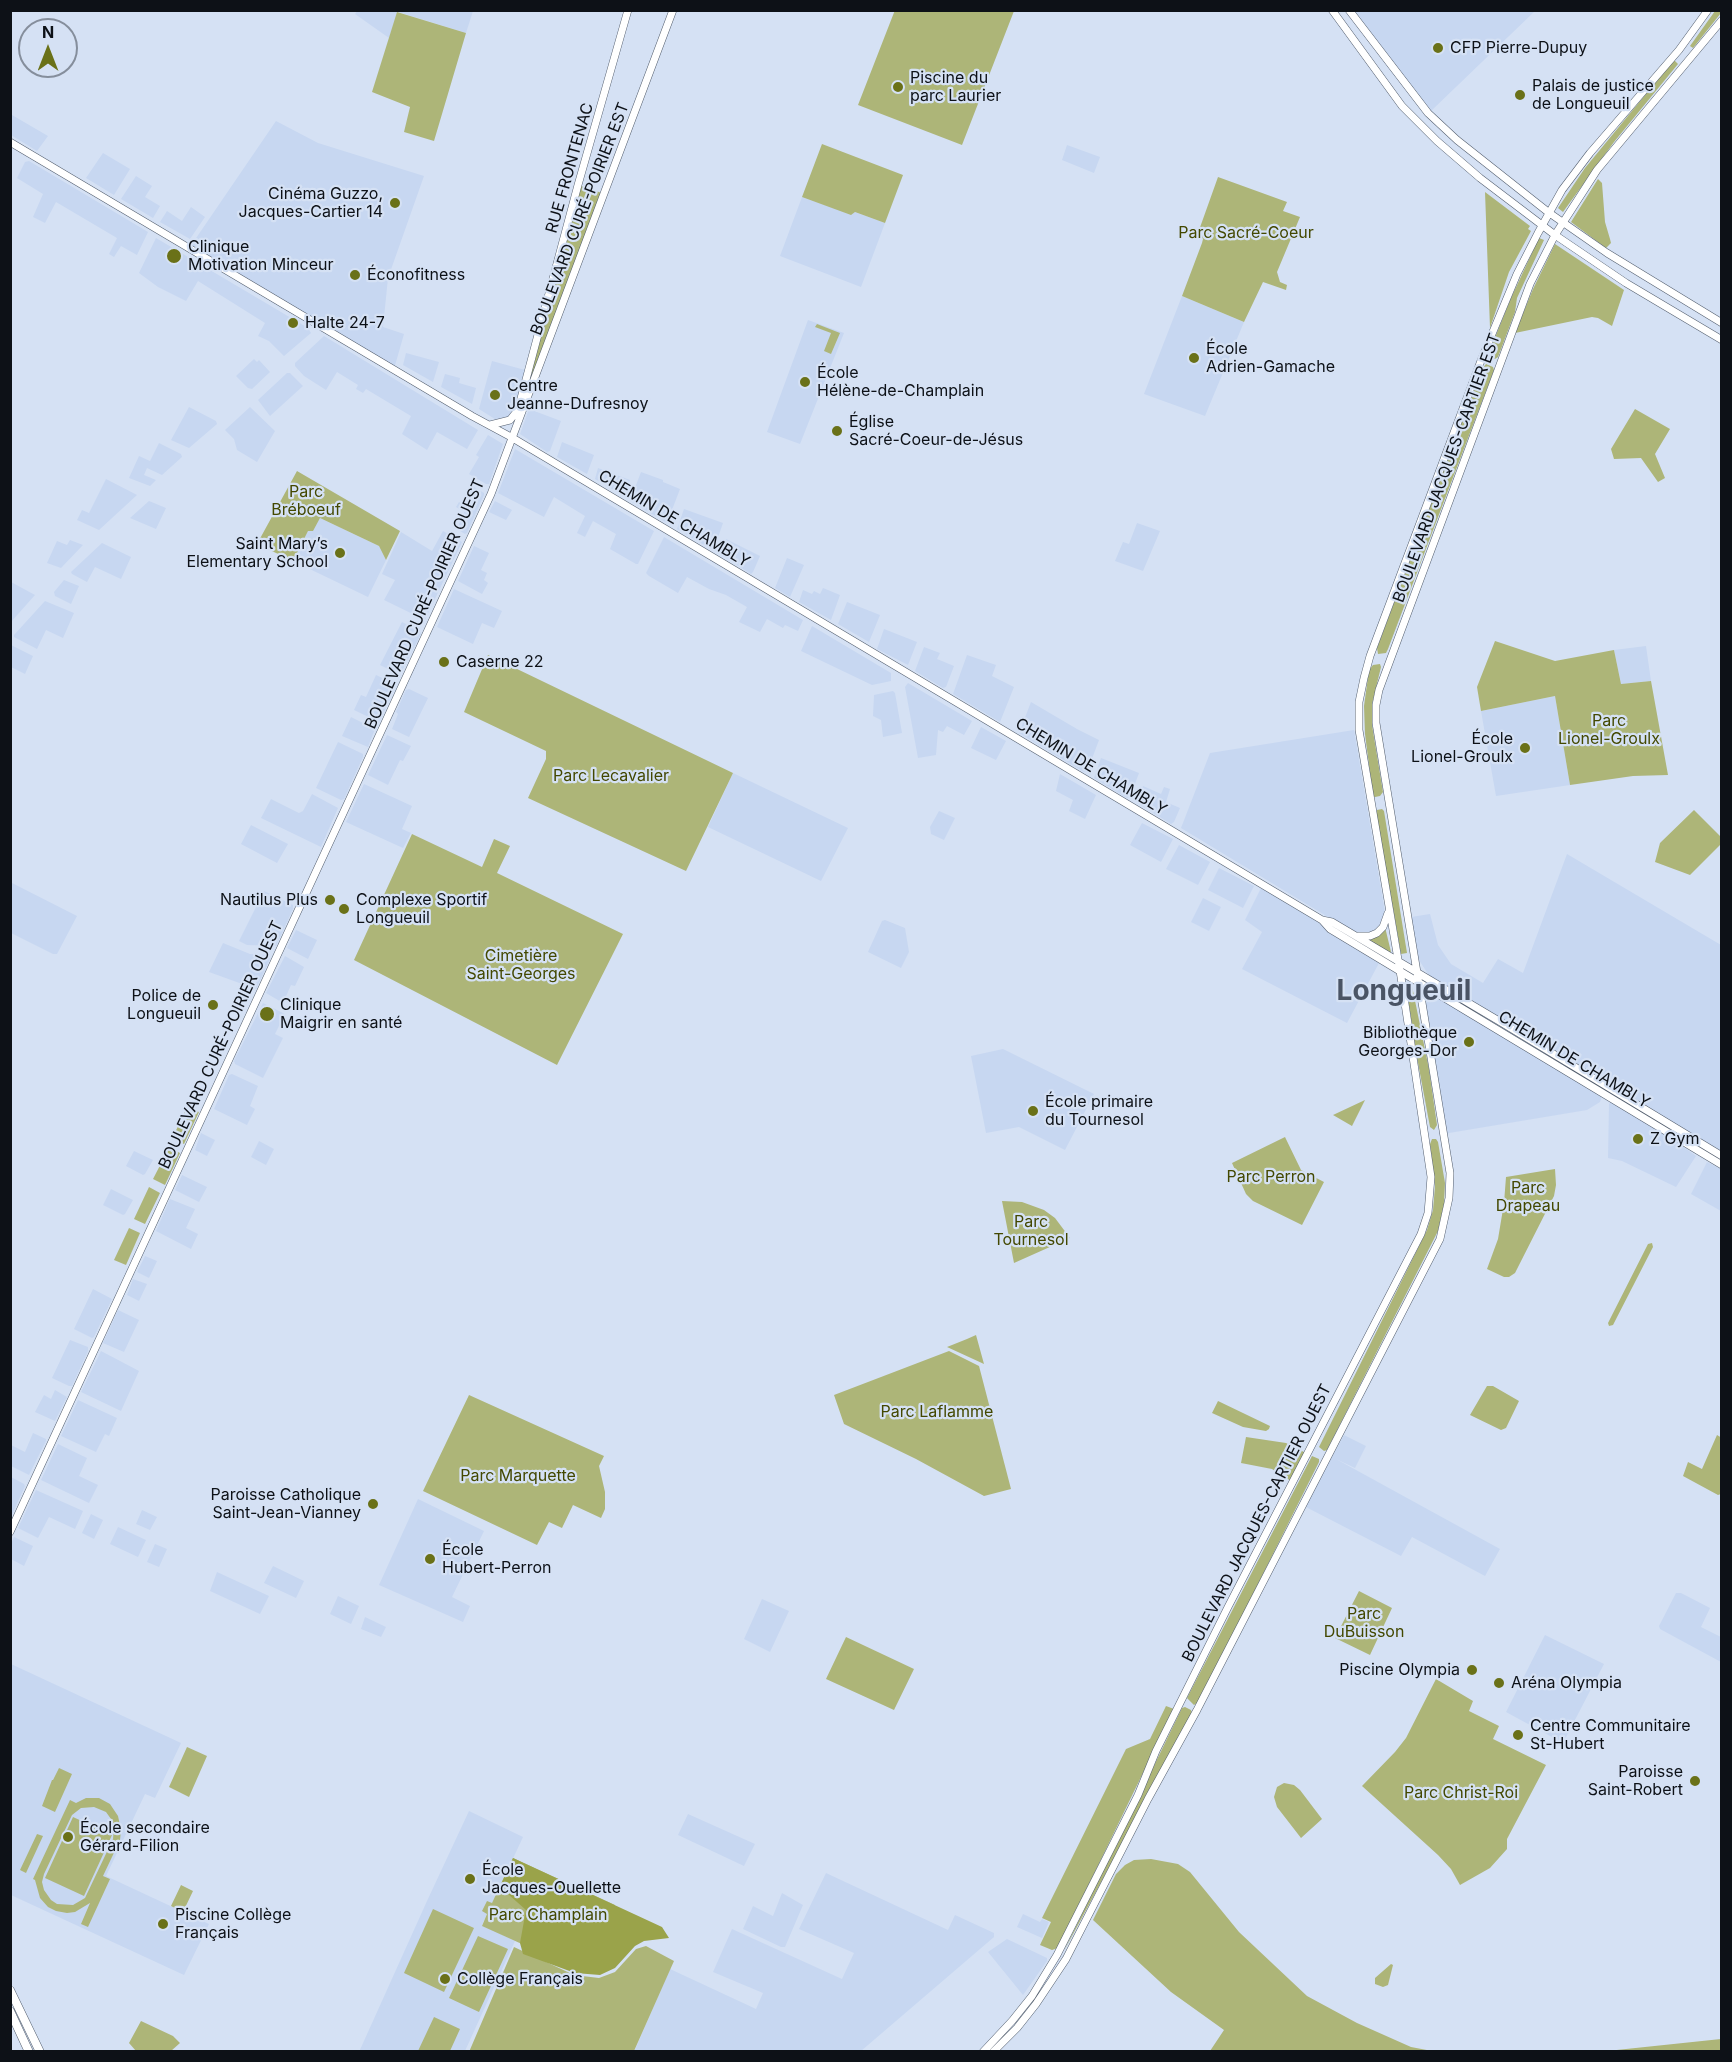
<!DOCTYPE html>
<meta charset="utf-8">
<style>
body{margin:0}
#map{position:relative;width:1732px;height:2062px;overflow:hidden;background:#d5e1f4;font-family:Inter,sans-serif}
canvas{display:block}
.frame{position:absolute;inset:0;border:12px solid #0d1117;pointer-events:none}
.north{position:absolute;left:18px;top:18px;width:60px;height:60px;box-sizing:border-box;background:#d5e1f4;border:2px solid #858e9c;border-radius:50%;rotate:0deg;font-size:16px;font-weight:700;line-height:24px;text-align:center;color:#0d1117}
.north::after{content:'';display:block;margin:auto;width:21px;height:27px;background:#6a7118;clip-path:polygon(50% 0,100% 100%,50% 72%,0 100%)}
</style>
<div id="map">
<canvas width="1732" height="2062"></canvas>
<div class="frame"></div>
<div class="north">N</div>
</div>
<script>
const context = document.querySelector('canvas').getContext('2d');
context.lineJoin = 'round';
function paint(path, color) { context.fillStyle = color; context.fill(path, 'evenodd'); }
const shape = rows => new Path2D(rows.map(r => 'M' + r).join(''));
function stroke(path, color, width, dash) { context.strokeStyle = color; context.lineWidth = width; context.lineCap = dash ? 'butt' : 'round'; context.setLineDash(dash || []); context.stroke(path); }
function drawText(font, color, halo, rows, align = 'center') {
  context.font = font + ' Inter,sans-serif'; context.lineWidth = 4.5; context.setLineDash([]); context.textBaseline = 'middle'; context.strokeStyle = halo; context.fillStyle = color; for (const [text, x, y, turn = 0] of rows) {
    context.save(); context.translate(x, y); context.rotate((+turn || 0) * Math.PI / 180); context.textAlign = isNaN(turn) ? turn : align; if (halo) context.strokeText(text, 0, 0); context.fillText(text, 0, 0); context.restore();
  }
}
const built = shape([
 [358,10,473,11,466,33,398,12,389,38,355,14],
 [1351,11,1535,11,1431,111],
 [12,115,48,136,37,151,11,135],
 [276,121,318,143,424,176,388,278,383,327,404,334,394,369,190,247],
 [1067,145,1100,157,1094,173,1062,160],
 [103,153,130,169,114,195,86,178],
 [29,161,148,232,137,255,121,246,114,257,109,254,117,238,56,202,45,223,33,217,43,194,17,178,25,162],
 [136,176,152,186,145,197,160,206,153,218,121,199],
 [802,197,851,214,855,212,885,223,861,287,780,256],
 [191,207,205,217,190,239,160,222,167,211,182,221],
 [156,238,308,328,311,333,284,356,269,341,258,336,265,323,198,281,186,301,158,287,139,273],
 [1182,296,1244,322,1205,416,1144,394],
 [808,320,844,333,800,444,767,432],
 [324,336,478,430,467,449,437,432,427,450,402,434,411,416,366,389,363,393,356,389,358,385,337,372,326,390,304,376,295,366,295,363],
 [406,353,439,362,433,382,403,365],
 [254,359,257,362,259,360,270,372,252,389,248,388,236,376],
 [492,361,525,370,513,413,511,416,498,421,479,409],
 [287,373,290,373,303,386,270,416,258,400],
 [445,374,460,378,459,383,476,388,472,404,441,387],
 [189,407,216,421,217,424,189,448,171,440],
 [250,407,275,431,257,462,237,450,234,439,225,430],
 [529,409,561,421,550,451,547,452,520,434],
 [488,435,503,444,489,484,486,484,469,474,479,457,476,455],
 [562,442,594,455,587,474,557,457],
 [159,443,181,454,182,457,162,475,147,468,144,475,156,480,150,486,129,478,139,456,150,461],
 [515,449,654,531,638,564,636,564,610,549,616,534,593,521,585,537,577,533,585,516,554,497,544,517,498,493],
 [598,468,630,480,624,496,595,479],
 [641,472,663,480,663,482,680,489,667,523,630,501],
 [106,479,137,495,99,530,77,520,82,510,89,513],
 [474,487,484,493,484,495,467,533,465,534,457,529,464,512,456,507,459,502,463,504],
 [149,501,166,508,156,529,130,518],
 [495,501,512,510,506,520,489,512],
 [684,509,723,523,714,549,711,549,677,529],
 [320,518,379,546,386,560,368,597,293,561,308,531],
 [1137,523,1160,531,1143,571,1115,561,1123,542,1129,544],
 [443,531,462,542,425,620,384,600,395,580,382,574,401,532,432,551],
 [664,537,803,620,798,631,785,625,783,628,767,619,760,632,739,622,747,607,726,595,709,589,687,577,678,593,649,576,646,573],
 [726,539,760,556,753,572,751,574,721,555],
 [70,540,83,545,61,568,47,563,57,541,67,545],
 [102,543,131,557,121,579,95,567,87,582,72,574,71,572],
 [474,546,489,553,481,570,487,573,484,580,488,583,482,594,458,581],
 [787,558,804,565,790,597,775,588],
 [64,580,79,586,71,604,55,596,54,592],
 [11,582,35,595,11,622,10,622],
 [823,588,840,595,831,620,799,602,803,590,812,594,814,591,820,594],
 [454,589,502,611,494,628,482,623,473,644,437,627],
 [45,601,74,613,63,638,46,630,37,649,14,637,14,635],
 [847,602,880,615,869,642,838,624],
 [402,622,420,631,421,634,400,675,380,665],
 [812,626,891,673,891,681,872,685,801,651],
 [884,629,917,642,908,665,877,649],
 [11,645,33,656,25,674,11,667],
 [1646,646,1651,681,1621,684,1614,650],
 [924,647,940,653,937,659,954,666,946,687,943,688,915,671],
 [967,655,996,665,992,676,1014,687,1000,722,953,694],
 [376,675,395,684,396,687,379,722,354,710,361,695,366,697],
 [908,683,972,721,964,735,947,726,943,732,938,730,936,755,918,758,905,687],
 [409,689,428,698,409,737,392,729,398,714,396,712,406,690],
 [893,691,895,693,902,733,883,737,881,720,873,716,874,695],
 [1555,696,1570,785,1496,796,1481,711],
 [1031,702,1077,729,1099,740,1087,772,1084,772,1019,733],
 [351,717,375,729,368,747,342,736],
 [981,727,1006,741,996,760,971,748],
 [1354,730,1384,907,1384,918,1381,925,1370,934,1356,934,1181,828,1210,753],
 [387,735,411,746,403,761,400,760,388,785,368,775],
 [338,742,363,754,363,757,344,799,341,800,316,788],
 [1101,758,1139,773,1130,797,1127,798,1094,778],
 [733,773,848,828,821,881,708,827],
 [1060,774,1096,795,1085,819,1069,811,1073,800,1056,791],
 [364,784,412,806,402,829,411,833,403,848,346,822],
 [1143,786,1161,794,1164,787,1170,789,1166,802,1180,808,1174,822,1171,824,1137,803],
 [312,794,338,808,321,847,261,818,271,799,299,813,303,811],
 [939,811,955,818,944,840,931,834,930,827],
 [1142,823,1173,839,1161,862,1130,845],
 [251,825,288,844,277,863,241,844],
 [1179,845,1210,862,1198,885,1166,869],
 [1567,854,1721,945,1721,1156,1430,977,1417,957,1411,917,1430,914,1438,945,1451,964,1483,983,1498,959,1523,973],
 [1219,868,1254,886,1243,908,1208,890],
 [12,883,77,916,57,954,53,954,11,933],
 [1261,888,1321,924,1327,932,1379,963,1347,1023,1242,969,1262,932,1245,920],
 [264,891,293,905,293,909,276,946,247,945,239,941],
 [1203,898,1221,907,1209,931,1191,922],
 [885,920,905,928,909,952,901,968,868,952,882,921],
 [296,930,317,940,308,959,287,948],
 [223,943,250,954,269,955,270,959,256,989,209,972],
 [285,956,304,967,295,986,291,985,283,1003,266,993],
 [1429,989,1603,1093,1600,1102,1587,1110,1443,1134,1421,996,1425,991],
 [263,1003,285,1014,275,1034,283,1038,263,1078,235,1064,234,1061],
 [1003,1049,1094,1094,1065,1150,1019,1127,986,1133,971,1056],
 [232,1074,258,1086,250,1106,255,1109,247,1125,214,1109,229,1075],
 [1614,1097,1696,1156,1676,1187,1622,1161,1608,1158,1609,1104],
 [201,1133,215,1140,207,1156,195,1150],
 [259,1141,274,1149,266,1165,251,1157],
 [134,1151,153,1160,145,1174,143,1175,126,1166],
 [1707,1162,1721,1169,1721,1211,1691,1194],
 [182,1175,207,1187,199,1202,175,1190],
 [111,1189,133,1200,125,1214,123,1215,103,1205],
 [170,1199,195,1209,186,1228,198,1234,191,1249,156,1231],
 [145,1256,157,1261,149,1278,137,1272],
 [133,1279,147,1284,139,1301,127,1295],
 [93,1289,112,1299,94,1337,92,1338,74,1329],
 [118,1310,139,1320,124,1352,103,1343],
 [70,1340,88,1347,88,1351,72,1386,69,1386,52,1378],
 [101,1351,139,1371,121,1411,81,1392],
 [55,1390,67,1397,55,1421,35,1412,44,1395,51,1399],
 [78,1400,117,1418,109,1436,105,1434,96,1452,61,1436],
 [33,1433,46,1439,46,1441,29,1475,11,1466,11,1445,25,1452],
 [1344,1435,1366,1446,1355,1468,1336,1459,1500,1549,1485,1576,1412,1537,1401,1556,1300,1504,1326,1454,1332,1457],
 [58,1444,87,1458,79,1476,98,1485,89,1503,41,1480],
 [11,1477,24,1484,25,1486,11,1517],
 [36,1490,83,1511,75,1529,49,1517,38,1538,18,1528],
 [418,1499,484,1531,452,1597,470,1606,463,1622,379,1585],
 [142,1510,157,1517,150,1530,136,1524],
 [91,1514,103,1520,94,1539,82,1533],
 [118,1527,146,1540,138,1557,110,1544],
 [14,1537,33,1546,24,1566,11,1559,11,1544],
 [155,1544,167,1549,159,1567,147,1562],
 [273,1566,304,1581,296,1598,264,1583],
 [217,1572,269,1596,260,1614,210,1591],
 [1676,1593,1681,1593,1710,1608,1701,1627,1721,1637,1721,1662,1660,1629,1659,1626],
 [338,1596,359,1606,351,1624,330,1614],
 [762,1599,789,1611,770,1652,744,1639],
 [365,1617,386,1627,381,1637,361,1629],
 [1545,1635,1604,1664,1563,1743,1506,1712],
 [11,1664,181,1743,155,1798,145,1794,106,1876,209,1924,184,1975,11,1895],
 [469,1811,523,1837,482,1925,515,1941,465,2051,359,2052,427,1901],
 [688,1814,755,1844,744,1866,678,1835],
 [826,1873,948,1930,955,1915,994,1933,994,1937,861,2051,634,2052,670,1969,756,2009,763,1993,713,1972,732,1929,842,1979,854,1953,799,1929],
 [782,1893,803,1905,785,1947,781,1947,743,1929,753,1906,773,1916],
 [1023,1914,1040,1922,1042,1919,1049,1922,1042,1938,1017,1927],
 [1007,1939,1047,1958,1047,1961,1023,1995,988,1952]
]);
const green = shape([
 [895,10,1014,11,962,145,858,105],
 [1715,11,1721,11,1721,13,1693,48,1690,46],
 [397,12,466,33,434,141,404,132,410,107,372,92],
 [1674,60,1678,64,1614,142,1563,212,1558,208,1585,168],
 [822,144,903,175,885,223,855,212,851,215,802,197],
 [1218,177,1287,202,1283,211,1300,217,1277,272,1280,282,1287,285,1286,290,1263,282,1244,322,1182,296,1202,243,1203,239,1198,233],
 [1598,179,1602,183,1605,222,1610,239,1611,243,1606,248,1571,222],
 [578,185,605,194,511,437],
 [1485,192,1530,226,1528,229,1531,231,1509,272,1490,328],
 [1539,238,1544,240,1517,298,1515,312,1498,357,1495,359,1489,357,1488,355,1511,298],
 [1555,244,1624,290,1612,326,1598,318,1592,317,1515,333,1533,289],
 [817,324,840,333,831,354,824,351,831,333,815,327],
 [1486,364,1493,367,1494,370,1468,438,1388,649,1386,653,1378,654,1377,648,1482,369],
 [1635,409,1670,429,1655,454,1665,478,1658,482,1641,458,1614,459,1611,449],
 [297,471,400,531,386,560,379,546,320,518,313,531,308,531,293,561,257,544],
 [1495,641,1555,661,1614,650,1621,684,1651,681,1668,775,1633,776,1570,785,1555,696,1481,711,1477,687],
 [488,655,733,773,686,871,528,798,546,759,546,751,464,712],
 [1380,664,1381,667,1372,704,1372,725,1383,792,1380,796,1375,797,1373,796,1365,734,1364,706,1369,670,1373,665],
 [1382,809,1384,811,1407,953,1401,954,1376,812,1377,810],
 [1694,810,1721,837,1721,844,1690,875,1655,862,1660,843],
 [412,834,482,867,494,839,510,846,497,873,623,934,557,1065,354,960],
 [1385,927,1391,952,1389,953,1365,939],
 [1408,984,1412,986,1429,1069,1437,1125,1434,1130,1430,1127,1416,1052,1406,985],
 [1365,1100,1352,1126,1333,1115],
 [187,1107,199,1112,184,1144,172,1139],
 [1285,1137,1301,1170,1324,1182,1302,1225,1253,1201,1246,1194,1232,1163],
 [1432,1139,1436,1139,1438,1142,1445,1183,1444,1204,1438,1231,1327,1450,1324,1451,1319,1447,1427,1230,1433,1210,1435,1186,1430,1144],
 [169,1148,180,1153,165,1185,153,1179],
 [1555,1169,1556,1185,1554,1196,1515,1273,1509,1277,1504,1277,1487,1269,1498,1239,1504,1203,1506,1177],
 [149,1187,160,1193,145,1224,134,1219],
 [1002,1201,1022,1202,1044,1210,1055,1218,1070,1238,1014,1263],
 [129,1228,140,1233,126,1265,114,1260],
 [1652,1243,1653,1247,1613,1325,1609,1326,1608,1323,1648,1244],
 [976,1335,984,1364,947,1347,967,1339],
 [949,1351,979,1366,1011,1489,984,1496,916,1459,844,1424,834,1395],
 [1487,1386,1493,1386,1519,1401,1506,1428,1501,1430,1470,1415],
 [469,1395,604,1456,599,1466,605,1492,605,1509,601,1518,573,1505,562,1528,549,1522,537,1545,423,1491],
 [1218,1401,1270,1426,1269,1429,1266,1431,1243,1427,1212,1413],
 [1717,1435,1722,1438,1721,1494,1718,1495,1683,1476,1688,1462,1702,1469],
 [1246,1437,1286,1443,1306,1453,1291,1481,1272,1469,1241,1463],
 [1312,1456,1319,1459,1319,1462,1239,1622,1197,1703,1194,1705,1187,1698],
 [1359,1591,1392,1608,1370,1655,1335,1638],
 [846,1637,914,1669,894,1710,826,1679],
 [1436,1679,1473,1701,1469,1711,1499,1726,1493,1739,1546,1765,1507,1839,1507,1849,1490,1868,1460,1885,1451,1869,1438,1855,1362,1786,1395,1752,1406,1738],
 [1166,1706,1174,1709,1058,1948,1052,1950,1040,1945,1051,1922,1042,1918,1126,1749,1150,1739],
 [1185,1707,1191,1710,1192,1713,1064,1951,1182,1708],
 [187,1747,207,1756,189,1797,169,1787],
 [59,1768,72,1774,55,1812,42,1806,52,1780,53,1780],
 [1284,1783,1294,1785,1300,1790,1322,1819,1301,1838,1277,1807,1274,1797,1277,1787],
 [86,1798,99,1798,110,1804,118,1816,121,1830,120,1840,103,1876,110,1879,88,1927,81,1924,90,1903,75,1912,67,1913,56,1911,48,1907,40,1898,35,1880,33,1879,70,1800,76,1803],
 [94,1807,106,1812,111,1819,114,1827,113,1839,85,1898,73,1905,57,1904,51,1900,44,1890,42,1882,44,1874,72,1815,81,1808],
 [73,1817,112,1835,84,1896,45,1878],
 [37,1834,43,1836,26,1873,20,1870],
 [513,1858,615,1905,586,1973,482,1926,487,1914,482,1911,487,1901,492,1903],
 [1151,1859,1178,1864,1190,1872,1239,1932,1307,1996,1357,2023,1411,2047,1432,2051,1210,2051,1224,2030,1171,1992,1093,1920,1116,1874,1125,1865,1134,1860],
 [181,1885,193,1891,183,1912,171,1906],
 [433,1909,474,1928,444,1992,404,1973],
 [478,1936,508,1949,479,2012,449,1998],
 [646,1946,674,1961,634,2051,469,2052,514,1947,574,1975,599,1978,615,1972,636,1949],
 [1391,1964,1393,1965,1388,1985,1383,1987,1375,1984,1375,1978],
 [434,2017,460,2029,450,2051,418,2051],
 [141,2021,173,2036,180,2043,171,2051,136,2051,129,2043],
 [1721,2039,1721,2051,1607,2051]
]);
const forest = shape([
 [513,1858,662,1927,669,1938,644,1941,635,1946,615,1968,600,1975,575,1973,523,1954,520,1943,526,1910,508,1894,502,1882]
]);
const secondary = shape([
 [1332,10,1402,106,1437,141,1480,178,1555,235,1626,283,1722,340],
 [1349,10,1428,113,1457,140,1548,212,1607,253,1722,323],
 [10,142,472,416,511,437,1322,920,1332,922,1499,1021,1722,1156],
 [520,402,578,185,628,10],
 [490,425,510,420,518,410],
 [1322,920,1330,929,1722,1165],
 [1358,936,1370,936,1377,933,1383,927,1388,913],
 [10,1532,491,494,673,10],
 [983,2052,1012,2021,1032,1996,1057,1955,1138,1795,1156,1751,1228,1607,1421,1234,1428,1213,1431,1177,1401,977,1359,730,1359,702,1364,678,1370,656,1482,358,1517,274,1538,233,1562,190,1590,153,1679,50,1708,10],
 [993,2052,1017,2028,1036,2004,1066,1959,1148,1799,1197,1710,1440,1239,1449,1198,1450,1173,1376,723,1376,705,1379,690,1530,284,1555,235,1597,170,1722,20]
]);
const trunk = shape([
 [10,1990,40,2052],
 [10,2011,29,2052]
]);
const markers = [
 [1438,48,6,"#6a7118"],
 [898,87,6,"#6a7118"],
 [1520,95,6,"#6a7118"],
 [395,203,6,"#6a7118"],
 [174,256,8,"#6a7118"],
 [355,275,6,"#6a7118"],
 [293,323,6,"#6a7118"],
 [1194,358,6,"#6a7118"],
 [805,382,6,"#6a7118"],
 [495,395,6,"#6a7118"],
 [837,431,6,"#6a7118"],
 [340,553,6,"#6a7118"],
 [444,662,6,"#6a7118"],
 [1525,748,6,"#6a7118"],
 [330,900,6,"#6a7118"],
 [344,909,6,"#6a7118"],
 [213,1005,6,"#6a7118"],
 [267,1014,8,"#6a7118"],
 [1469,1042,6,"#6a7118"],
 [1033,1111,6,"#6a7118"],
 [1638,1139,6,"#6a7118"],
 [373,1504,6,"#6a7118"],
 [430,1559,6,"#6a7118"],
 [1472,1670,6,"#6a7118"],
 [1499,1683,6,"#6a7118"],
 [1518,1735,6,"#6a7118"],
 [1695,1781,6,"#6a7118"],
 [68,1837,6,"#6a7118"],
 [470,1879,6,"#6a7118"],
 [163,1924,6,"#6a7118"],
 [445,1979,6,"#6a7118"]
];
const poiNames = [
 ["CFP Pierre-Dupuy",1450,48],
 ["Piscine du",910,78],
 ["parc Laurier",910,96],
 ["Palais de justice",1532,86],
 ["de Longueuil",1532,104],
 ["Cinéma Guzzo,",383,194,"right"],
 ["Jacques-Cartier 14",383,212,"right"],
 ["Clinique",188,247],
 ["Motivation Minceur",188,265],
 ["Éconofitness",367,275],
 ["Halte 24-7",305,323],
 ["École",1206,349],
 ["Adrien-Gamache",1206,367],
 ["École",817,373],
 ["Hélène-de-Champlain",817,391],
 ["Centre",507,386],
 ["Jeanne-Dufresnoy",507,404],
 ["Église",849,422],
 ["Sacré-Coeur-de-Jésus",849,440],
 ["Saint Mary’s",328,544,"right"],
 ["Elementary School",328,562,"right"],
 ["Caserne 22",456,662],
 ["École",1513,739,"right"],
 ["Lionel-Groulx",1513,757,"right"],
 ["Nautilus Plus",318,900,"right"],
 ["Complexe Sportif",356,900],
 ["Longueuil",356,918],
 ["Police de",201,996,"right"],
 ["Longueuil",201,1014,"right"],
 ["Clinique",280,1005],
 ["Maigrir en santé",280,1023],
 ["Bibliothèque",1457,1033,"right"],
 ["Georges-Dor",1457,1051,"right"],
 ["École primaire",1045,1102],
 ["du Tournesol",1045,1120],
 ["Z Gym",1650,1139],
 ["Paroisse Catholique",361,1495,"right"],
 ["Saint-Jean-Vianney",361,1513,"right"],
 ["École",442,1550],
 ["Hubert-Perron",442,1568],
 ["Piscine Olympia",1460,1670,"right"],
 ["Aréna Olympia",1511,1683],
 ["Centre Communitaire",1530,1726],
 ["St-Hubert",1530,1744],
 ["Paroisse",1683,1772,"right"],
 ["Saint-Robert",1683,1790,"right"],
 ["École secondaire",80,1828],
 ["Gérard-Filion",80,1846],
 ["École",482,1870],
 ["Jacques-Ouellette",482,1888],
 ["Piscine Collège",175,1915],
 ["Français",175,1933],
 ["Collège Français",457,1979]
];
const streetNames = [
 ["RUE FRONTENAC",570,168,-74],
 ["BOULEVARD CURÉ-POIRIER EST",580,219,-69],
 ["BOULEVARD JACQUES-CARTIER EST",1447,468,-70],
 ["CHEMIN DE CHAMBLY",674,519,31],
 ["BOULEVARD CURÉ-POIRIER OUEST",425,604,-66],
 ["CHEMIN DE CHAMBLY",1091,767,31],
 ["BOULEVARD CURÉ-POIRIER OUEST",221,1045,-65],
 ["CHEMIN DE CHAMBLY",1574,1060,31],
 ["BOULEVARD JACQUES-CARTIER OUEST",1257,1523,-63]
];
const parkNames = [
 ["Parc Sacré-Coeur",1246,233],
 ["Parc",306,492],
 ["Bréboeuf",306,510],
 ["Parc",1609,721],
 ["Lionel-Groulx",1609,739],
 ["Parc Lecavalier",611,776],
 ["Cimetière",521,956],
 ["Saint-Georges",521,974],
 ["Parc Perron",1271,1177],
 ["Parc",1528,1188],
 ["Drapeau",1528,1206],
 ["Parc",1031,1222],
 ["Tournesol",1031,1240],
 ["Parc Laflamme",937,1412],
 ["Parc Marquette",518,1476],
 ["Parc",1364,1614],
 ["DuBuisson",1364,1632],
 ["Parc Christ-Roi",1461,1793],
 ["Parc Champlain",548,1915]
];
const townNames = [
 ["Longueuil",1404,992]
];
paint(built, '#c7d7f1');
paint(green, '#adb578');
paint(forest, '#9aa34a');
stroke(secondary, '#535e6e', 8);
stroke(trunk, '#535e6e', 9);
stroke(secondary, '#fff', 7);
stroke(trunk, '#fff', 8);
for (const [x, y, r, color] of markers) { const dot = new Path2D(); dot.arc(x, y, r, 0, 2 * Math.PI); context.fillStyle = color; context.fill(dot); stroke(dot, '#d5e1f4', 2); }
drawText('16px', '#0d1117', '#d5e1f4', poiNames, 'left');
drawText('16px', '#0d1117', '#d5e1f4', streetNames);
drawText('16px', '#434800', '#d5e1f4', parkNames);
drawText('bold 28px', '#4a5465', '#d5e1f4', townNames);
</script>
